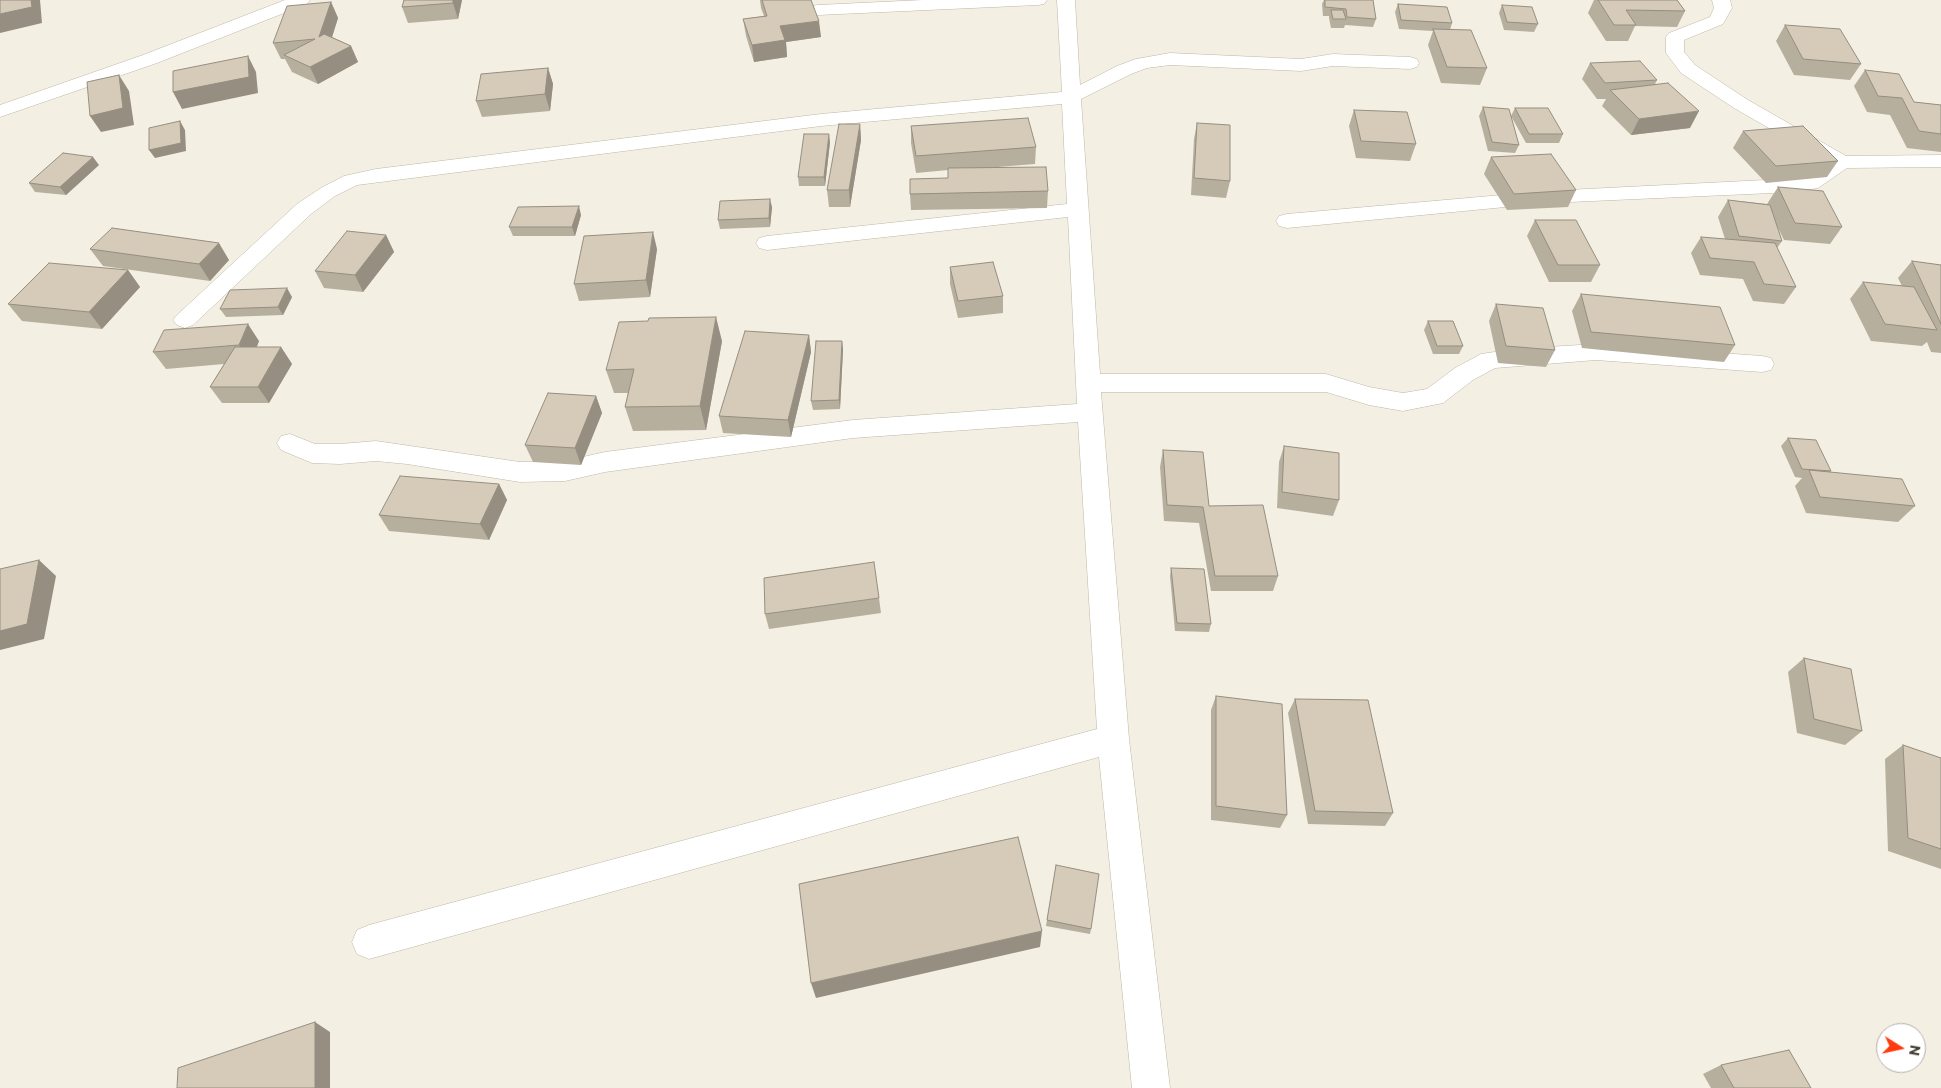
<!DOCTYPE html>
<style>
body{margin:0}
#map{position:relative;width:1941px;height:1088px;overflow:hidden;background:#f3efe3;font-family:Commissioner,sans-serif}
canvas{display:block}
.north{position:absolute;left:1876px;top:1023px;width:50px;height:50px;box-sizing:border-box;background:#fff;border:1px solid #b5b2ad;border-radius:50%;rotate:100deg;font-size:14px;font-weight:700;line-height:20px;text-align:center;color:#453f33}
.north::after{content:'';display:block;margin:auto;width:18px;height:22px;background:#ff3b0e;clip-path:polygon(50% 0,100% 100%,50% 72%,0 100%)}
</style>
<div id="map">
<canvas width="1941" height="1088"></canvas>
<div class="north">N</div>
</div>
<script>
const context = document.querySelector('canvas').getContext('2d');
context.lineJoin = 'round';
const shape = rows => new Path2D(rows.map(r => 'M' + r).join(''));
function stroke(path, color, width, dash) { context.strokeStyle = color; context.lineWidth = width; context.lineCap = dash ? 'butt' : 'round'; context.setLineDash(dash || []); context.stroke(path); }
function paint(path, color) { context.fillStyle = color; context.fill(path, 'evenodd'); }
const street = shape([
 [285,0,310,0,307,4,157,63,0,117,0,105,143,55,285,0],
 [923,0,1047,0,1044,4,1038,5,818,15,812,14,809,10,812,6,818,5,923,0],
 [1057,0,1075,0,1080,85,1117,66,1136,59,1170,53,1301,59,1333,54,1410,57,1417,59,1419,63,1417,67,1410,69,1333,66,1301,71,1170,65,1147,68,1131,74,1081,99,1100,374,1326,374,1369,387,1403,393,1427,389,1455,368,1481,354,1515,349,1596,344,1762,356,1771,358,1774,364,1771,370,1762,372,1596,360,1495,368,1473,380,1443,403,1403,411,1369,405,1326,392,1101,392,1129,739,1170,1088,1132,1088,1099,757,369,959,357,954,352,942,357,930,369,925,1097,729,1078,422,853,438,605,472,565,481,520,482,407,464,376,461,340,464,312,463,281,450,277,443,281,436,290,434,315,444,340,444,376,441,520,462,565,461,605,452,853,420,1077,404,1068,217,767,250,759,248,756,243,759,238,767,236,1067,204,1062,104,821,126,357,185,335,196,311,214,193,325,185,328,177,325,173,320,177,315,297,204,321,188,344,176,376,169,821,114,1062,92,1057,0],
 [1712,0,1730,0,1732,8,1723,24,1684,40,1684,52,1695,65,1748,100,1846,156,1941,155,1941,167,1847,168,1818,188,1795,192,1547,203,1287,228,1279,226,1276,221,1279,216,1287,214,1547,191,1805,178,1828,162,1734,108,1681,73,1666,53,1666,37,1669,33,1710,17,1714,8,1712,0]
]);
const wall = shape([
 [404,0,462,0,458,19,408,23,402,7],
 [760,0,811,0,821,37,786,42,787,57,754,62,746,36,743,19,764,16,761,8],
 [1324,0,1373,0,1376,19,1373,27,1345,25,1344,28,1331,28,1329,18,1329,16,1323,16,1322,4],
 [1594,0,1677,0,1685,11,1677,27,1635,26,1628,41,1606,41,1588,13],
 [331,2,338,18,332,37,351,46,358,62,318,84,292,72,285,59,281,59,273,43],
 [1398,4,1452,23,1450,30,1487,68,1480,85,1441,83,1428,45,1433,31,1399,29,1395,12],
 [1502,5,1538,24,1534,32,1504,30,1499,13],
 [1785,25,1861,64,1850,80,1794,75,1776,41],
 [1590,63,1657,80,1655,84,1690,128,1631,135,1602,106,1606,99,1597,99,1582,79],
 [548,68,553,84,550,111,482,117,476,101],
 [1865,70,1914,102,1941,105,1941,152,1907,148,1890,115,1867,112,1854,86],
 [1483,107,1519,145,1515,153,1488,151,1479,116],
 [1515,108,1563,134,1559,143,1526,143,1511,116],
 [1354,110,1416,144,1410,161,1356,158,1349,126],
 [1197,123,1230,181,1226,198,1191,195,1194,139],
 [860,124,861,140,850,207,829,207,827,190],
 [911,126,1036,147,1035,164,985,168,1048,191,1047,208,911,210,910,194,948,178,948,170,916,173,911,143],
 [1743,131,1838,161,1827,177,1766,183,1733,148],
 [830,142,825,186,799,186,798,177],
 [1491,157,1576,190,1568,207,1507,210,1484,174],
 [99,165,66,195,35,192,29,183],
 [1778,187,1842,227,1830,244,1784,240,1775,222,1782,241,1777,248,1796,287,1784,304,1753,301,1743,279,1700,275,1691,253,1701,237,1725,239,1718,217,1728,200,1767,204],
 [772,207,770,227,720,229,718,220],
 [581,215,575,236,513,236,509,227],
 [1535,220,1600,265,1591,282,1549,282,1527,236],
 [386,235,394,252,363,292,324,288,315,271],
 [90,249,229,260,210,281,103,266],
 [657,249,650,297,579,301,574,284],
 [1912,261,1941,265,1941,353,1931,352,1927,342,1922,346,1871,341,1850,299,1863,282,1902,286,1898,278],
 [950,267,1003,296,1003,313,958,318,950,284],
 [128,270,140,287,102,329,22,321,8,304],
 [1581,294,1735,345,1724,362,1582,348,1572,311],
 [292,297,283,315,226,317,220,309],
 [1496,304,1555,350,1546,367,1498,363,1489,321],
 [1428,321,1463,346,1459,354,1433,354,1424,330],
 [809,335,811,352,791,437,723,433,719,416],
 [259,341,257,347,281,347,292,364,269,403,222,403,210,387,224,364,166,369,153,352],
 [722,341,706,430,633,431,625,407,628,393,614,393,606,370],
 [842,341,843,350,840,409,813,410,811,401],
 [596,396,602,413,581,465,533,462,525,445],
 [1788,438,1831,471,1830,472,1915,506,1898,522,1806,513,1795,486,1802,478,1795,477,1781,446],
 [1284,446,1339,500,1333,516,1277,508,1279,462],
 [1163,450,1209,506,1278,576,1273,591,1211,591,1199,523,1164,521,1160,467],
 [499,484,507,500,489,540,389,531,379,515],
 [1171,568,1211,624,1209,632,1175,631,1170,576],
 [879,598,881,613,769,629,765,614],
 [1804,658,1862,731,1845,745,1797,733,1788,672],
 [1216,696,1287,815,1280,828,1211,820,1211,710],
 [1295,699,1393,813,1385,826,1308,824,1288,713],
 [1903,745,1941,758,1941,869,1888,851,1885,759],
 [1056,865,1091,929,1090,934,1046,926],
 [1721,1065,1811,1088,1711,1088,1703,1074]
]);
const shadedWall = shape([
 [31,0,40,0,42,23,0,33,0,14],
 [453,0,462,0,458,19,453,3],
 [331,2,338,18,327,53,319,37],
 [819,21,821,37,786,42,787,57,754,62,752,45,780,26],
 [351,46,358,62,318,84,310,67],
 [248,56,256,72,258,93,182,109,173,92],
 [548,68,553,84,550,111,545,94],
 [119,75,129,91,134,125,101,132,90,116],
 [1699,111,1690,128,1631,135,1639,119],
 [180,121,185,130,186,151,155,158,149,150],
 [860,124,861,140,850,207,849,190],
 [829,134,830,142,825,186,824,177],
 [93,157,99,165,66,195,60,187],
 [770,199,772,207,770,227,769,218],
 [579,206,581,215,575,236,572,227],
 [653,232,657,249,650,297,646,280],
 [386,235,394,252,363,292,355,275],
 [219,243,229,260,210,281,199,264],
 [128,270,140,287,102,329,89,312],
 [287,288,292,297,283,315,278,307],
 [716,317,722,341,706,430,700,406],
 [248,324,259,341,250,362,239,345],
 [809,335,811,352,791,437,788,420],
 [842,341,843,350,840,409,839,400],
 [281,347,292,364,269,403,258,387],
 [596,396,602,413,581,465,575,448],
 [499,484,507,500,489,540,480,524],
 [39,560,56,576,44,639,0,650,0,631],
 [1042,931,1040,947,816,998,811,983],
 [315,1022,330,1032,330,1088,315,1088]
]);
const building = shape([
 [0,0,31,0,32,7,0,14,0,0],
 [404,0,453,0,453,3,402,7,404,0],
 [762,0,811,0,819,21,780,26,785,40,752,45,743,19,767,16,762,0],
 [1325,0,1373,0,1376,19,1347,17,1346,9,1325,7,1325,0],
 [1598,0,1677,0,1685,11,1626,10,1636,25,1614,25,1598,0],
 [331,2,319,37,324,34,351,46,310,67,284,55,315,39,273,43,287,6,331,2],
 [1398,4,1447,7,1452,23,1401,20,1398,4],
 [1502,5,1532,7,1538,24,1507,22,1502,5],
 [1331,10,1343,10,1346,19,1333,19,1331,10],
 [1785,25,1840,29,1861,64,1803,59,1785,25],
 [1433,29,1471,30,1487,68,1447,67,1433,29],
 [248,56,249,77,173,92,173,71,248,56],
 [1640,61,1657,80,1605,83,1590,63,1640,61],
 [548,68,545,94,476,101,481,74,548,68],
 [1865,70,1899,74,1914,102,1941,105,1941,134,1919,131,1902,98,1878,96,1865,70],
 [119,75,123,108,90,116,87,82,119,75],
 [1668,83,1699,111,1639,119,1610,90,1668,83],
 [1483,107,1509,109,1519,145,1492,142,1483,107],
 [1515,108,1548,108,1563,134,1529,134,1515,108],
 [1354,110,1407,112,1416,144,1361,141,1354,110],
 [1028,118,1036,147,916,156,911,126,1028,118],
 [180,121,181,143,149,150,149,128,180,121],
 [1197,123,1230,125,1230,181,1194,178,1197,123],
 [839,124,860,124,849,190,827,190,839,124],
 [1803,126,1838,161,1776,166,1743,131,1803,126],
 [804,134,829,134,824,177,798,177,804,134],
 [63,153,93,157,60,187,29,183,63,153],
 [1551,154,1576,190,1514,194,1491,157,1551,154],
 [1046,167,1048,191,910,194,910,179,948,178,948,168,1046,167],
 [1778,187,1823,191,1842,227,1795,223,1778,187],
 [770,199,769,218,718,220,720,201,770,199],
 [1728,200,1770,205,1782,241,1739,236,1728,200],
 [579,206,572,227,509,227,518,207,579,206],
 [1535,220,1576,220,1600,265,1558,265,1535,220],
 [112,228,219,243,199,264,90,249,112,228],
 [347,231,386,235,355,275,315,271,347,231],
 [653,232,646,280,574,284,584,236,653,232],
 [1701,237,1775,243,1796,287,1764,284,1754,262,1710,258,1701,237],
 [1912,261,1941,265,1941,324,1912,261],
 [993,262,1003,296,958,301,950,267,993,262],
 [49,263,128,270,89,312,8,304,49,263],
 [1863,282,1914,287,1937,330,1885,324,1863,282],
 [287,288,278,307,220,309,230,290,287,288],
 [1581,294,1720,307,1735,345,1591,332,1581,294],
 [1496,304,1543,308,1555,350,1506,346,1496,304],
 [716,317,700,406,625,407,634,369,606,370,619,322,648,321,649,318,716,317],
 [1428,321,1453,321,1463,346,1437,346,1428,321],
 [248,324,239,345,153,352,164,330,248,324],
 [745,331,809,335,788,420,719,416,745,331],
 [816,341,842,341,839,400,811,401,816,341],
 [235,347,281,347,258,387,210,387,235,347],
 [548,393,596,396,575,448,525,445,548,393],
 [1788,438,1816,440,1831,471,1802,469,1788,438],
 [1284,446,1339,453,1339,500,1282,492,1284,446],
 [1163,450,1203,452,1209,506,1263,505,1278,576,1215,576,1203,507,1167,505,1163,450],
 [1809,470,1902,479,1915,506,1820,497,1809,470],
 [400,476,499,484,480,524,379,515,400,476],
 [39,560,27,624,0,631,0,569,39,560],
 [874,562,879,598,765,614,764,578,874,562],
 [1171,568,1204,569,1211,624,1177,623,1171,568],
 [1804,658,1851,669,1862,731,1814,719,1804,658],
 [1216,696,1282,704,1287,815,1216,806,1216,696],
 [1295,699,1368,700,1393,813,1315,811,1295,699],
 [1903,745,1941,758,1941,849,1908,838,1903,745],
 [1018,837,1042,931,811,983,799,884,1018,837],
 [1056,865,1099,874,1091,929,1047,920,1056,865],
 [315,1022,315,1088,177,1088,178,1068,315,1022],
 [1789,1050,1811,1088,1734,1088,1721,1065,1789,1050]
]);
stroke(street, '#bfb7a5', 1);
paint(street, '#fff');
paint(wall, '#b7af9e');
paint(shadedWall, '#958e81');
paint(building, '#d5cbb8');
stroke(building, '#958e81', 1);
</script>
